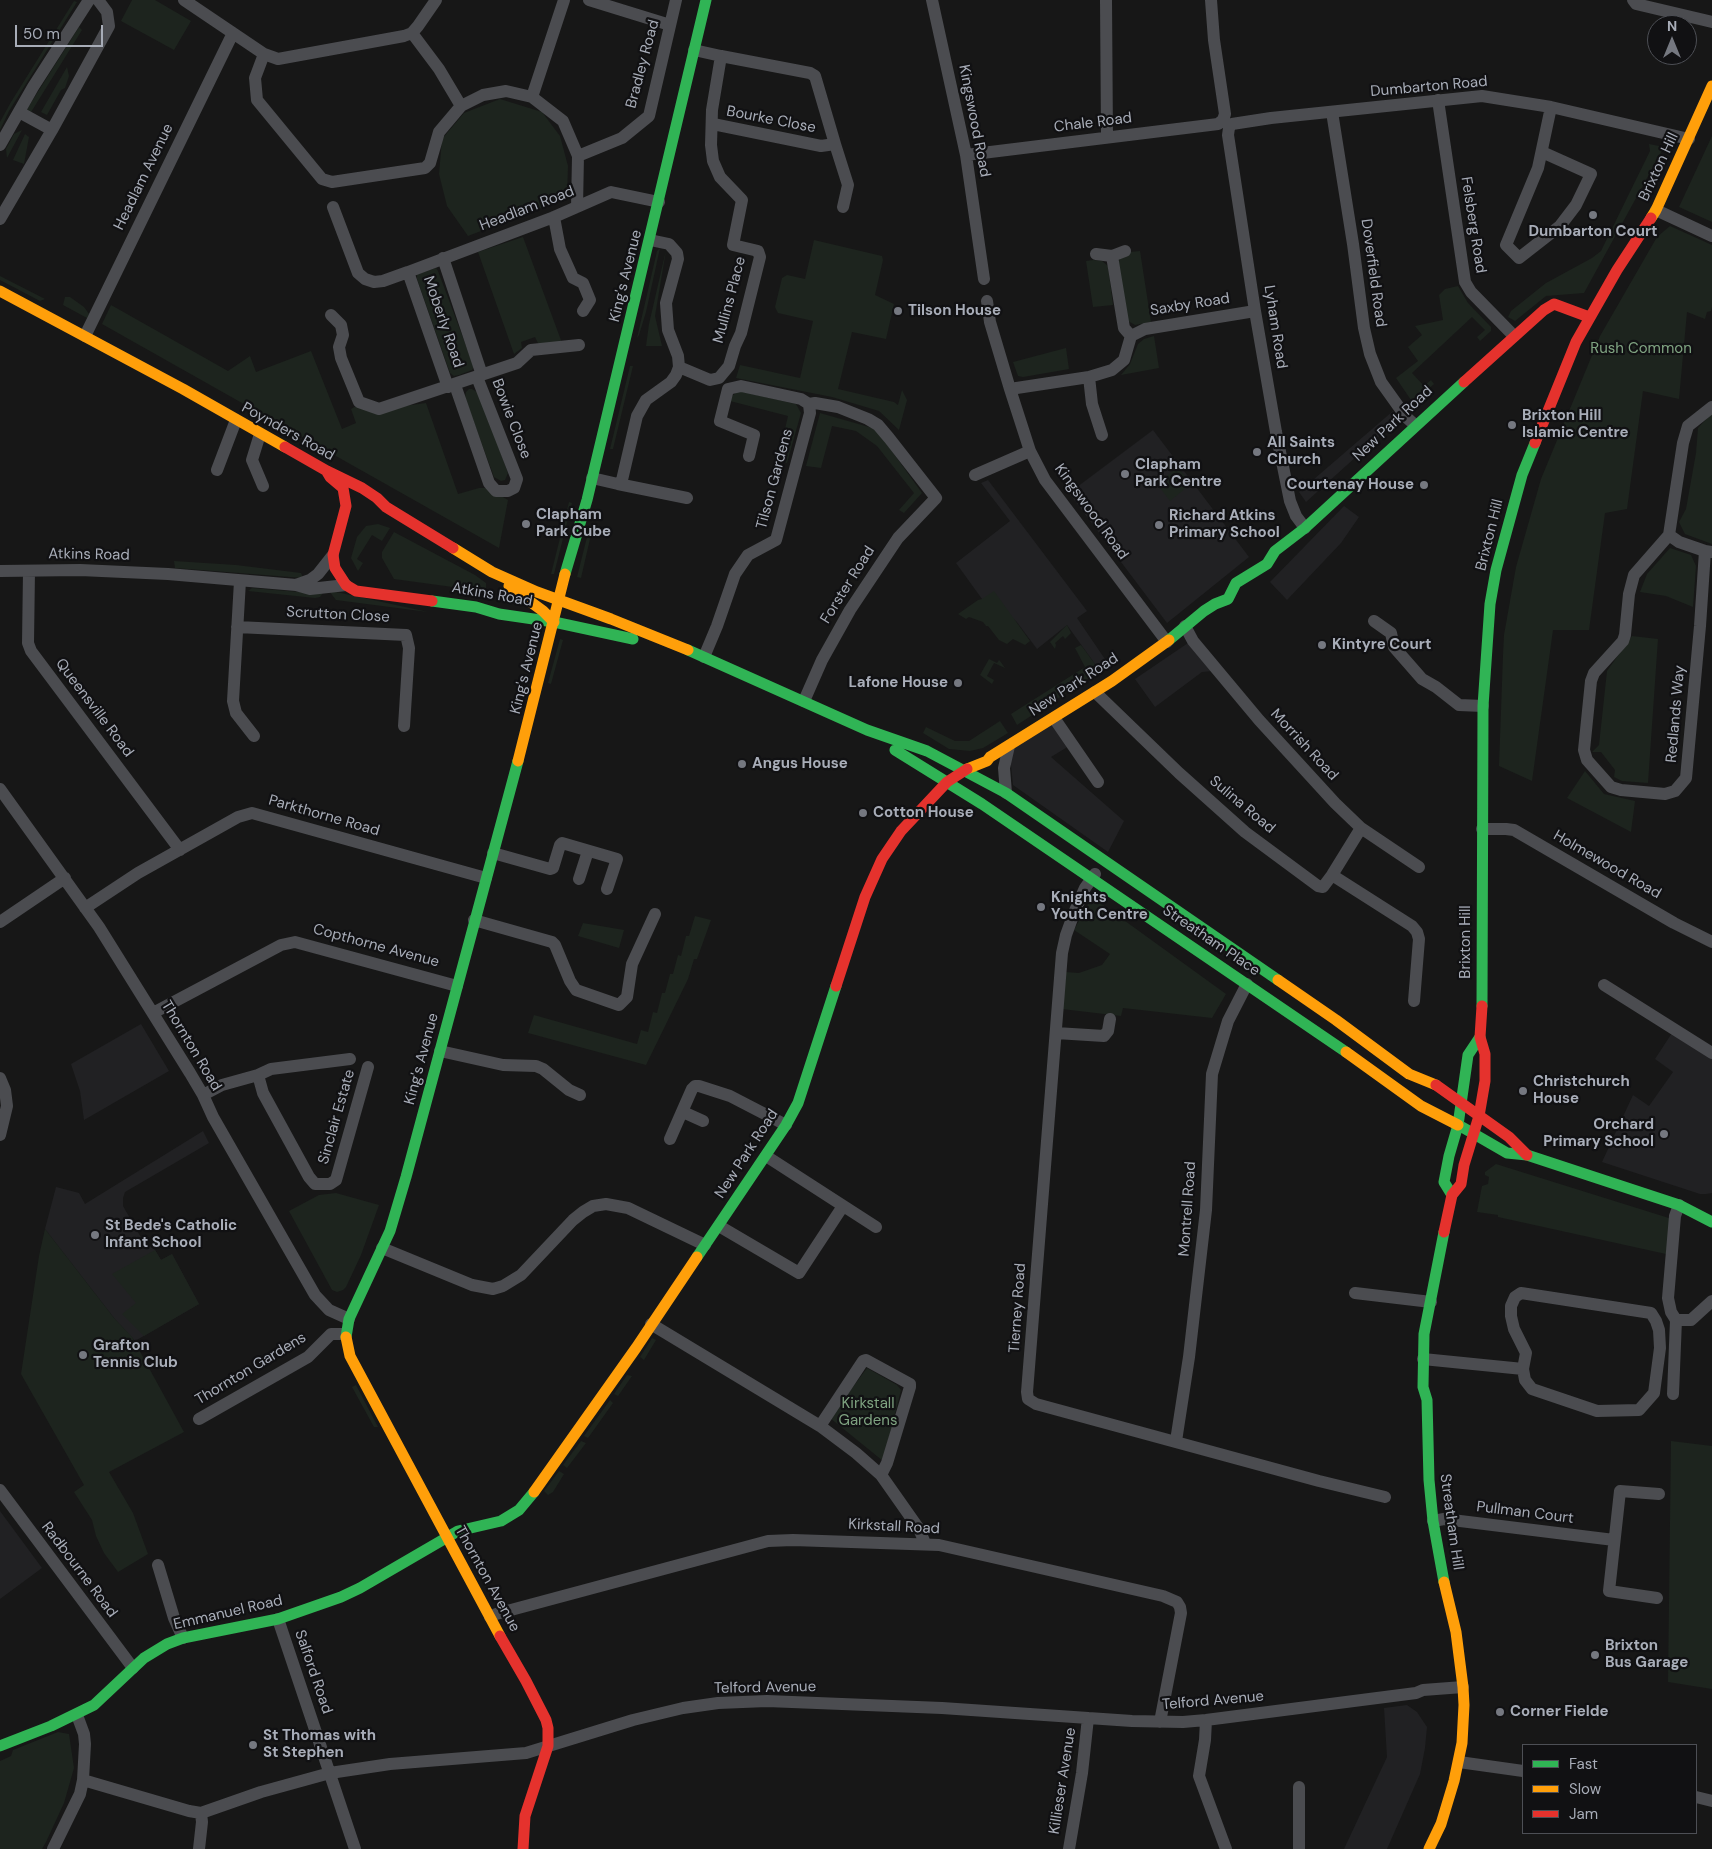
<!DOCTYPE html>
<style>
body{margin:0}
#map{position:relative;width:1712px;height:1849px;overflow:hidden;background:#171717;font-family:"DM Sans",sans-serif}
canvas{display:block}
.legend{position:absolute;left:1522px;top:1744px;width:175px;height:90px;box-sizing:border-box;background:#111113;border:1px solid #4d4f55;margin:0;padding:6px 9px;list-style:none;font-size:15px;color:#a8adb8}
.legend li{display:flex;align-items:center;gap:10px;height:25px}
.legend b{width:25px;border:1px solid #4d4f55}
.north{position:absolute;left:1647px;top:15px;width:50px;height:50px;box-sizing:border-box;background:#111113;border:1px solid #4d4f55;border-radius:50%;rotate:0deg;font-size:14px;font-weight:700;line-height:20px;text-align:center;color:#a8adb8}
.north::after{content:'';display:block;margin:auto;width:18px;height:22px;background:#757880;clip-path:polygon(50% 0,100% 100%,50% 72%,0 100%)}
.scale{position:absolute;left:15px;top:25px;width:88px;height:22px;box-sizing:border-box;border:2px solid #a8adb8;border-top:0;padding-left:6px;font-size:15px;line-height:18px;white-space:nowrap;color:#a8adb8;-webkit-text-stroke:4px #111113;paint-order:stroke}
</style>
<div id="map">
<canvas width="1712" height="1849"></canvas>
<ul class="legend">
<li><b style="height:6px;background:#30b455"></b>Fast</li>
<li><b style="height:6px;background:#ff9f0a"></b>Slow</li>
<li><b style="height:6px;background:#e5322d"></b>Jam</li>
</ul>
<div class="north">N</div>
<div class="scale">50 m</div>
</div>
<script>
const context = document.querySelector('canvas').getContext('2d');
context.lineJoin = 'round';
function paint(path, color) { context.fillStyle = color; context.fill(path, 'evenodd'); }
const shape = rows => new Path2D(rows.map(r => 'M' + r).join(''));
function stroke(path, color, width, dash) { context.strokeStyle = color; context.lineWidth = width; context.lineCap = dash ? 'butt' : 'round'; context.setLineDash(dash || []); context.stroke(path); }
function drawText(font, color, halo, rows, align = 'center') {
  context.font = font + ' "DM Sans",sans-serif'; context.lineWidth = 4.5; context.setLineDash([]); context.textBaseline = 'middle'; context.strokeStyle = halo; context.fillStyle = color; for (const [text, x, y, turn = 0] of rows) {
    context.save(); context.translate(x, y); context.rotate((+turn || 0) * Math.PI / 180); context.textAlign = isNaN(turn) ? turn : align; if (halo) context.strokeText(text, 0, 0); context.fillText(text, 0, 0); context.restore();
  }
}
const built = shape([
 [1393,411,1398,419,1306,502,1299,492],
 [1153,430,1249,557,1167,623,1069,493],
 [988,480,1087,611,1077,618,1109,665,1100,671,1067,625,1037,649,1016,621,982,599,956,563,1010,521,981,483],
 [1344,506,1359,517,1341,543,1287,600,1270,582],
 [1188,643,1213,671,1202,672,1155,707,1135,679],
 [1054,718,1069,746,1051,757,1124,821,1108,852,1013,785,1009,746],
 [141,1024,169,1071,84,1120,80,1091,71,1064],
 [1672,1033,1712,1058,1712,1193,1706,1194,1700,1194,1602,1162,1633,1095,1649,1106,1673,1072,1655,1059],
 [203,1131,209,1143,125,1192,123,1198,123,1206,143,1241,155,1250,161,1260,172,1254,199,1304,135,1341,114,1318,45,1229,56,1187,79,1193,85,1204],
 [0,1511,42,1568,0,1599],
 [1407,1705,1417,1712,1427,1727,1425,1748,1420,1774,1387,1849,1344,1849,1387,1757,1384,1708]
]);
const green = shape([
 [132,0,155,0,191,21,174,50,121,21],
 [74,1,77,2,9,111,0,130,0,122,11,102],
 [79,27,82,30,28,117,27,109],
 [67,67,69,76,65,88,61,90,47,115,41,112],
 [500,99,542,112,560,136,568,166,567,198,468,236,447,206,439,174,442,139,464,113],
 [22,130,7,158,6,149,14,134],
 [25,134,29,137,24,164,13,160],
 [1712,136,1712,222,1679,207],
 [1649,144,1664,147,1584,293,1546,296,1515,321,1508,317,1511,311,1546,283,1592,258,1601,251,1650,151],
 [1670,226,1712,245,1712,307,1711,311,1707,312,1705,319,1687,312,1679,399,1643,391,1627,509,1605,513,1589,630,1553,630,1532,781,1499,766,1503,655,1504,635,1516,567,1541,479,1600,336,1657,237],
 [523,237,562,343,538,343,535,337,521,342,522,348,514,354,478,252],
 [814,240,882,256,883,260,875,295,894,304,886,339,852,332,838,389,894,402,898,405,902,390,907,400,899,430,879,411,832,397,736,378,740,365,800,378,813,321,778,313,775,307,782,278,787,275,805,279],
 [660,248,646,312,639,335,637,338,657,251],
 [666,250,655,316,662,346,646,346,649,324],
 [1140,251,1151,322,1135,325,1128,321,1118,264,1121,256,1130,252],
 [1093,260,1102,261,1108,266,1113,305,1093,307,1086,261],
 [436,268,438,271,474,367,472,370,459,375,454,376,450,373,417,279,417,274],
 [0,276,45,299,40,301,0,280],
 [1458,286,1468,303,1491,327,1491,331,1480,341,1477,337,1485,330,1472,317,1412,373,1424,386,1431,380,1434,384,1416,400,1411,400,1396,378,1418,361,1408,347,1422,335,1415,326,1443,320,1439,295,1445,289],
 [65,297,70,297,84,307,89,314,87,318,63,305],
 [111,305,228,371,250,356,256,372,311,351,342,429,356,423,351,409,360,404,368,411,426,403,458,494,479,488,487,488,508,500,499,548,102,324],
 [1154,336,1159,368,1121,375,1130,364,1138,344,1144,339],
 [1066,348,1069,369,1023,377,1018,376,1013,362],
 [630,366,633,366,613,449,610,449],
 [469,389,472,389,480,394,508,473,505,480,501,481,494,477,465,398,466,392],
 [739,391,796,404,801,413,787,463,778,460,788,416,730,401,733,395],
 [820,413,876,429,922,493,904,513,899,510,914,493,877,446,856,431,832,426,821,468,806,466],
 [1712,413,1712,544,1685,534,1679,522,1686,509,1696,453,1698,428],
 [1178,467,1191,484,1170,501,1157,484],
 [569,502,572,503,554,574,551,574],
 [378,524,390,528,382,541,372,535,357,559,363,563,358,571,351,558,357,537,366,526],
 [590,525,593,526,581,578,577,577],
 [394,532,475,575,486,583,486,588,482,591,394,579,382,558,382,552],
 [1670,548,1691,555,1696,566,1693,607,1666,596,1640,592,1647,574],
 [174,561,236,565,301,573,303,578,175,568],
 [252,588,312,593,323,593,320,597,315,598,248,591],
 [329,591,341,593,428,612,336,600],
 [994,591,1030,641,1025,645,1013,639,1007,644,999,640,988,626,986,626,983,622,969,617,966,619,958,614,978,600,982,599],
 [1067,625,1071,633,1065,639,1063,636,1055,643,1056,645,1055,649,1050,642],
 [1632,636,1658,639,1648,783,1622,781,1614,777,1615,770,1601,752,1592,752,1599,745,1607,671],
 [560,639,563,640,551,684,548,683],
 [1081,645,1100,671,1017,725,1011,714,1085,667,1075,648],
 [989,659,997,663,999,660,1000,661,1005,668,994,663,987,676,994,680,992,684,980,675],
 [1000,721,1008,733,983,748,970,751,949,749,923,733,926,727,955,741,969,741],
 [1585,771,1604,794,1635,801,1631,832,1567,798],
 [1092,897,1226,994,1212,1018,1123,1008,1121,1016,1062,1009,1065,972,1079,973,1102,965,1110,954,1074,930],
 [695,916,711,920,697,959,694,959,688,979,646,1065,528,1033,534,1015,637,1044,641,1030,648,1032,653,1012,657,1013,662,993,665,993,670,974,673,974,678,955,681,956,686,936,689,936],
 [583,923,624,930,619,948,578,936],
 [1496,1164,1672,1219,1666,1254,1498,1217,1498,1215,1477,1212,1482,1186,1488,1184,1489,1177,1485,1175,1485,1172],
 [336,1193,379,1205,361,1255,346,1287,343,1290,337,1292,332,1290,289,1211,319,1195],
 [45,1229,114,1318,132,1337,184,1432,109,1472,133,1513,148,1554,118,1572,104,1553,96,1536,92,1520,74,1492,84,1485,21,1374,39,1256],
 [155,1250,161,1260,172,1254,199,1304,144,1336,122,1314,136,1303,112,1274],
 [652,1338,656,1340,644,1360,640,1357],
 [867,1368,897,1385,901,1390,883,1461,830,1418],
 [627,1375,632,1376,618,1396,614,1394],
 [356,1385,378,1427,374,1427,352,1387],
 [610,1400,613,1403,588,1438,584,1436],
 [581,1441,586,1443,567,1468,563,1465],
 [1671,1441,1712,1446,1712,1689,1668,1682],
 [559,1471,564,1474,553,1492,548,1495,544,1491],
 [58,1732,69,1734,74,1768,64,1803,46,1842,42,1849,0,1849,0,1761,11,1756,13,1750]
]);
const street = shape([
 [184,0,264,54,278,59,404,36,412,33,418,26,436,0],
 [589,0,670,25],
 [932,0,966,155,984,279],
 [1106,0,1107,137],
 [1633,0,1636,4,1712,22],
 [412,33,439,69,461,106],
 [694,50,721,56,810,73,815,76,835,144,821,146,713,124],
 [264,54,255,78,257,100,322,179,332,182,425,168,430,163,439,132,461,106,483,95,506,91,532,97,563,121,578,156,577,207],
 [532,97,564,0],
 [1438,100,1465,282,1471,292,1514,336],
 [19,112,52,130,109,26,107,12,98,0],
 [1332,112,1353,244,1364,328,1370,354,1381,382,1406,417,1415,425],
 [835,144,848,185,843,207],
 [0,145,33,87,89,0],
 [1542,152,1591,174,1576,205,1560,226,1519,258,1506,245,1538,168,1551,107],
 [966,155,1218,124,1223,120,1225,114,1214,40,1211,0],
 [578,156,622,138,649,116,676,0],
 [333,207,358,273,365,279,374,282,383,281,408,272,448,387],
 [1656,210,1712,236],
 [554,217,560,249,573,278,583,283,590,300,583,311],
 [0,219,52,130],
 [1096,254,1112,256,1125,251],
 [1112,256,1124,328,1131,336],
 [443,258,482,375],
 [408,272,554,217,611,192,659,202],
 [987,301,990,322,1010,389,1030,451,1045,480,1167,642],
 [331,315,341,325,343,335,339,347,341,358,359,402,379,409,517,363,531,350,579,345],
 [85,336,233,33],
 [679,367,710,380,719,378,729,366,735,346,741,333,760,257,758,251,733,245,742,200,720,177,713,161,711,145,712,110,721,56],
 [1089,377,1092,404,1102,435],
 [455,385,489,483,496,491,508,491,514,488,517,479,477,377],
 [1010,389,1089,377,1112,370,1124,360,1131,336,1145,329,1255,311],
 [260,434,252,460,263,486],
 [749,456,754,435,720,421,728,389,741,386,801,399,809,404,815,403,838,407,868,419,878,425,889,438,936,498,898,538,850,610,822,660,804,701],
 [217,470,236,420],
 [975,475,1030,451],
 [592,478,618,484,622,480,637,416,646,400,671,382,676,375,679,367,678,356,668,330,666,303,678,259,677,253,669,244,650,240],
 [618,484,687,498],
 [1305,528,1296,516,1290,501,1276,432,1255,311,1228,135,1229,128,1232,124,1271,118,1482,96,1551,107,1689,139],
 [1669,535,1634,575,1629,594,1625,635,1623,641,1594,673,1591,681,1584,750,1587,760,1611,787,1621,790,1665,794,1675,791,1686,778,1700,626,1705,551],
 [1669,535,1683,443,1688,426,1712,407],
 [1669,535,1679,542,1705,551,1712,552],
 [0,571,80,570,168,574,296,585,310,589,346,585],
 [29,571,28,643,31,651,180,850],
 [240,581,233,701,236,713,254,736],
 [296,585,310,580,318,574,333,555],
 [1374,621,1391,633,1394,647,1422,679,1436,687,1459,705,1483,706],
 [1185,626,1193,641,1259,720,1335,803,1361,828,1419,867],
 [237,627,406,635,409,648,404,726],
 [704,657,717,626,735,574,748,555,776,540,810,413,809,404],
 [1095,692,1179,773,1245,832,1318,886,1323,887,1332,875,1361,828],
 [1054,718,1098,782],
 [0,789,99,927,190,1073,203,1095,213,1117,315,1295,329,1310,349,1319],
 [1006,793,1004,768,1009,746],
 [1482,829,1506,829,1514,830,1674,923,1712,942],
 [493,853,550,869,553,868,560,845,562,843,617,859,607,889],
 [1095,874,1085,888,1074,913,1066,935,1062,953,1027,1392,1028,1399,1036,1404,1319,1481,1385,1497],
 [1332,875,1412,926,1417,932,1419,939,1414,1001],
 [579,879,588,851],
 [85,908,138,873,238,817,252,813,486,878],
 [474,920,552,942,555,945,570,981,576,990,619,1005,627,997,632,964,655,914],
 [0,922,65,878],
 [1604,985,1712,1053],
 [153,1013,281,945,295,942,457,986],
 [1056,1033,1104,1036,1108,1031,1110,1019],
 [440,1051,503,1065,536,1066,543,1069,569,1090,580,1095],
 [350,1059,271,1069,258,1075,263,1093,309,1177,315,1184,330,1184,336,1180,368,1067],
 [0,1078,5,1090,7,1106,0,1135],
 [203,1095,222,1085,258,1075],
 [683,1112,703,1121],
 [670,1139,692,1089,695,1086,699,1086,730,1096,786,1125],
 [766,1156,876,1227],
 [719,1226,799,1273,843,1206],
 [382,1248,472,1285,493,1289,503,1286,521,1275,573,1220,583,1212,593,1206,606,1204,628,1208,705,1245],
 [1355,1293,1431,1302],
 [1521,1293,1651,1313,1656,1321,1659,1330,1660,1348,1654,1393,1639,1410,1597,1411,1532,1389,1525,1380,1523,1369,1526,1353,1514,1329,1511,1316,1511,1306,1515,1297,1521,1293],
 [1676,1320,1691,1320,1712,1301],
 [651,1324,820,1426,863,1361,866,1360,910,1384,910,1387,887,1463,881,1475,856,1453,820,1426],
 [1423,1359,1523,1369],
 [1673,1394,1676,1320,1671,1312,1668,1298,1675,1216,1679,1205],
 [199,1419,308,1357,331,1334,346,1334],
 [1176,1441,1189,1357,1206,1210,1212,1074,1228,1021,1247,984],
 [881,1475,919,1529,925,1543],
 [0,1490,133,1668],
 [1433,1521,1444,1519,1614,1540],
 [158,1565,174,1618,183,1638],
 [1657,1598,1609,1591,1620,1491,1659,1494],
 [490,1617,496,1614,768,1541,793,1540,939,1545,1163,1596,1177,1602,1180,1607,1181,1613,1160,1722],
 [278,1619,355,1849],
 [1206,1720,1205,1740,1199,1776,1226,1849],
 [1459,1762,1523,1771],
 [83,1780,189,1811,201,1813,261,1792,330,1773,390,1764,526,1753,633,1720,683,1708,718,1703,767,1701,942,1708,1132,1721,1183,1722,1206,1720,1416,1693,1423,1690,1463,1687],
 [1299,1787,1299,1849],
 [1696,1797,1712,1801],
 [53,1849,80,1794,83,1780,85,1744,84,1734,77,1715],
 [199,1849,202,1822,201,1813],
 [1069,1849,1082,1773,1088,1718]
]);
const fast = shape([
 [565,574,587,500,706,0],
 [432,601,476,607,499,614,554,622,633,639],
 [1169,640,1204,611,1215,604,1228,599,1236,583,1267,564,1275,551,1305,528,1464,382],
 [688,650,867,730,927,751,1006,793,1278,980],
 [895,750,982,804,1346,1052],
 [1482,1006,1483,706,1490,604,1496,570,1522,475,1535,443],
 [1462,1127,1507,1153,1527,1155,1679,1205,1712,1222],
 [1452,1195,1444,1182,1449,1156,1458,1125,1468,1055,1480,1037],
 [697,1257,786,1125,798,1103,836,986],
 [346,1337,349,1319,390,1231,406,1177,518,761],
 [1444,1582,1433,1521,1429,1480,1427,1400,1423,1387,1424,1334,1444,1232],
 [0,1746,51,1726,94,1705,144,1658,167,1644,183,1638,278,1619,341,1597,360,1588,458,1531,501,1521,519,1510,534,1492]
]);
const slow = shape([
 [1651,218,1656,210,1712,86],
 [0,291,183,389,285,447],
 [453,548,492,572,537,592,611,619,688,650],
 [509,586,543,611,554,622],
 [518,761,565,574],
 [967,769,987,761,990,757,1112,681,1169,640],
 [1278,980,1336,1020,1409,1074,1436,1085],
 [1346,1052,1421,1106,1458,1125],
 [346,1337,350,1356,500,1636],
 [534,1492,636,1348,697,1257],
 [1429,1849,1441,1824,1454,1781,1462,1743,1464,1705,1463,1687,1456,1632,1444,1582]
]);
const jam = shape([
 [1464,382,1544,310,1554,304,1589,317],
 [1535,443,1576,342,1617,270,1651,218],
 [285,447,327,471,362,488,377,498,386,507,453,548],
 [327,472,330,477,343,488,346,506,333,555,335,568,346,585,356,591,432,601],
 [836,986,865,897,882,859,901,831,947,782,967,769],
 [1436,1085,1509,1137,1527,1155],
 [1444,1232,1452,1195,1461,1184,1464,1165,1479,1116,1485,1081,1485,1054,1480,1037,1482,1006],
 [500,1636,526,1681,546,1720,548,1728,548,1746,525,1816,523,1849]
]);
const markers = [
 [1593,215,5,"#757880"],
 [898,311,5,"#757880"],
 [1512,425,5,"#757880"],
 [1257,452,5,"#757880"],
 [1125,474,5,"#757880"],
 [1424,485,5,"#757880"],
 [526,524,5,"#757880"],
 [1159,525,5,"#757880"],
 [1322,645,5,"#757880"],
 [958,683,5,"#757880"],
 [742,764,5,"#757880"],
 [863,813,5,"#757880"],
 [1041,907,5,"#757880"],
 [1523,1091,5,"#757880"],
 [1664,1134,5,"#757880"],
 [95,1235,5,"#757880"],
 [83,1355,5,"#757880"],
 [1595,1655,5,"#757880"],
 [1500,1712,5,"#757880"],
 [253,1745,5,"#757880"]
];
const streetNames = [
 ["Bradley Road",643,64,-75],
 ["Dumbarton Road",1429,87,-5],
 ["Bourke Close",771,120,11],
 ["Kingswood Road",974,121,79],
 ["Chale Road",1093,123,-7],
 ["Brixton Hill",1659,167,-65],
 ["Headlam Avenue",144,177,-64],
 ["Headlam Road",527,209,-21],
 ["Felsberg Road",1473,225,81],
 ["Doverfield Road",1373,273,82],
 ["King's Avenue",626,276,-76],
 ["Mullins Place",730,300,-75],
 ["Saxby Road",1190,305,-9],
 ["Moberly Road",443,322,71],
 ["Lyham Road",1275,327,81],
 ["Bowie Close",511,419,69],
 ["New Park Road",1393,424,-43],
 ["Poynders Road",288,432,29],
 ["Tilson Gardens",775,479,-75],
 ["Kingswood Road",1091,512,54],
 ["Brixton Hill",1490,535,-76],
 ["Atkins Road",89,555,1],
 ["Forster Road",848,585,-58],
 ["Atkins Road",492,595,10],
 ["Scrutton Close",338,615,3],
 ["King's Avenue",527,668,-76],
 ["New Park Road",1074,685,-33],
 ["Queensville Road",94,708,53],
 ["Redlands Way",1676,714,-85],
 ["Morrish Road",1304,745,47],
 ["Sulina Road",1242,805,40],
 ["Parkthorne Road",324,816,16],
 ["Holmewood Road",1607,865,30],
 ["Streatham Place",1211,941,34],
 ["Brixton Hill",1466,942,-90],
 ["Copthorne Avenue",376,946,15],
 ["Thornton Road",191,1046,59],
 ["King's Avenue",422,1059,-75],
 ["Sinclair Estate",337,1117,-74],
 ["New Park Road",747,1154,-57],
 ["Montrell Road",1188,1209,-86],
 ["Tierney Road",1018,1308,-86],
 ["Thornton Gardens",251,1369,-31],
 ["Pullman Court",1525,1513,7],
 ["Streatham Hill",1451,1522,82],
 ["Kirkstall Road",894,1527,3],
 ["Radbourne Road",79,1570,53],
 ["Thornton Avenue",487,1579,61],
 ["Emmanuel Road",228,1613,-13],
 ["Salford Road",313,1672,71],
 ["Telford Avenue",765,1688,-1],
 ["Telford Avenue",1213,1701,-5],
 ["Killieser Avenue",1063,1781,-81]
];
const poiNames = [
 ["Dumbarton Court",1593,232,"center"],
 ["Tilson House",908,311],
 ["Brixton Hill",1522,416],
 ["Islamic Centre",1522,433],
 ["All Saints",1267,443],
 ["Church",1267,460],
 ["Clapham",1135,465],
 ["Park Centre",1135,482],
 ["Courtenay House",1414,485,"right"],
 ["Clapham",536,515],
 ["Park Cube",536,532],
 ["Richard Atkins",1169,516],
 ["Primary School",1169,533],
 ["Kintyre Court",1332,645],
 ["Lafone House",948,683,"right"],
 ["Angus House",752,764],
 ["Cotton House",873,813],
 ["Knights",1051,898],
 ["Youth Centre",1051,915],
 ["Christchurch",1533,1082],
 ["House",1533,1099],
 ["Orchard",1654,1125,"right"],
 ["Primary School",1654,1142,"right"],
 ["St Bede's Catholic",105,1226],
 ["Infant School",105,1243],
 ["Grafton",93,1346],
 ["Tennis Club",93,1363],
 ["Brixton",1605,1646],
 ["Bus Garage",1605,1663],
 ["Corner Fielde",1510,1712],
 ["St Thomas with",263,1736],
 ["St Stephen",263,1753]
];
const parkNames = [
 ["Rush Common",1641,349],
 ["Kirkstall",868,1404],
 ["Gardens",868,1421]
];
paint(built, '#212123');
paint(green, '#1d241e');
stroke(street, '#4b4c50', 12);
stroke(fast, '#30b455', 11);
stroke(slow, '#ff9f0a', 11);
stroke(jam, '#e5322d', 11);
for (const [x, y, r, color] of markers) { const dot = new Path2D(); dot.arc(x, y, r, 0, 2 * Math.PI); context.fillStyle = color; context.fill(dot); stroke(dot, '#111113', 2); }
drawText('15px', '#a8adb8', '#111113', streetNames);
drawText('bold 15px', '#a8adb8', '#111113', poiNames, 'left');
drawText('15px', '#7fa381', '#111113', parkNames);
</script>
